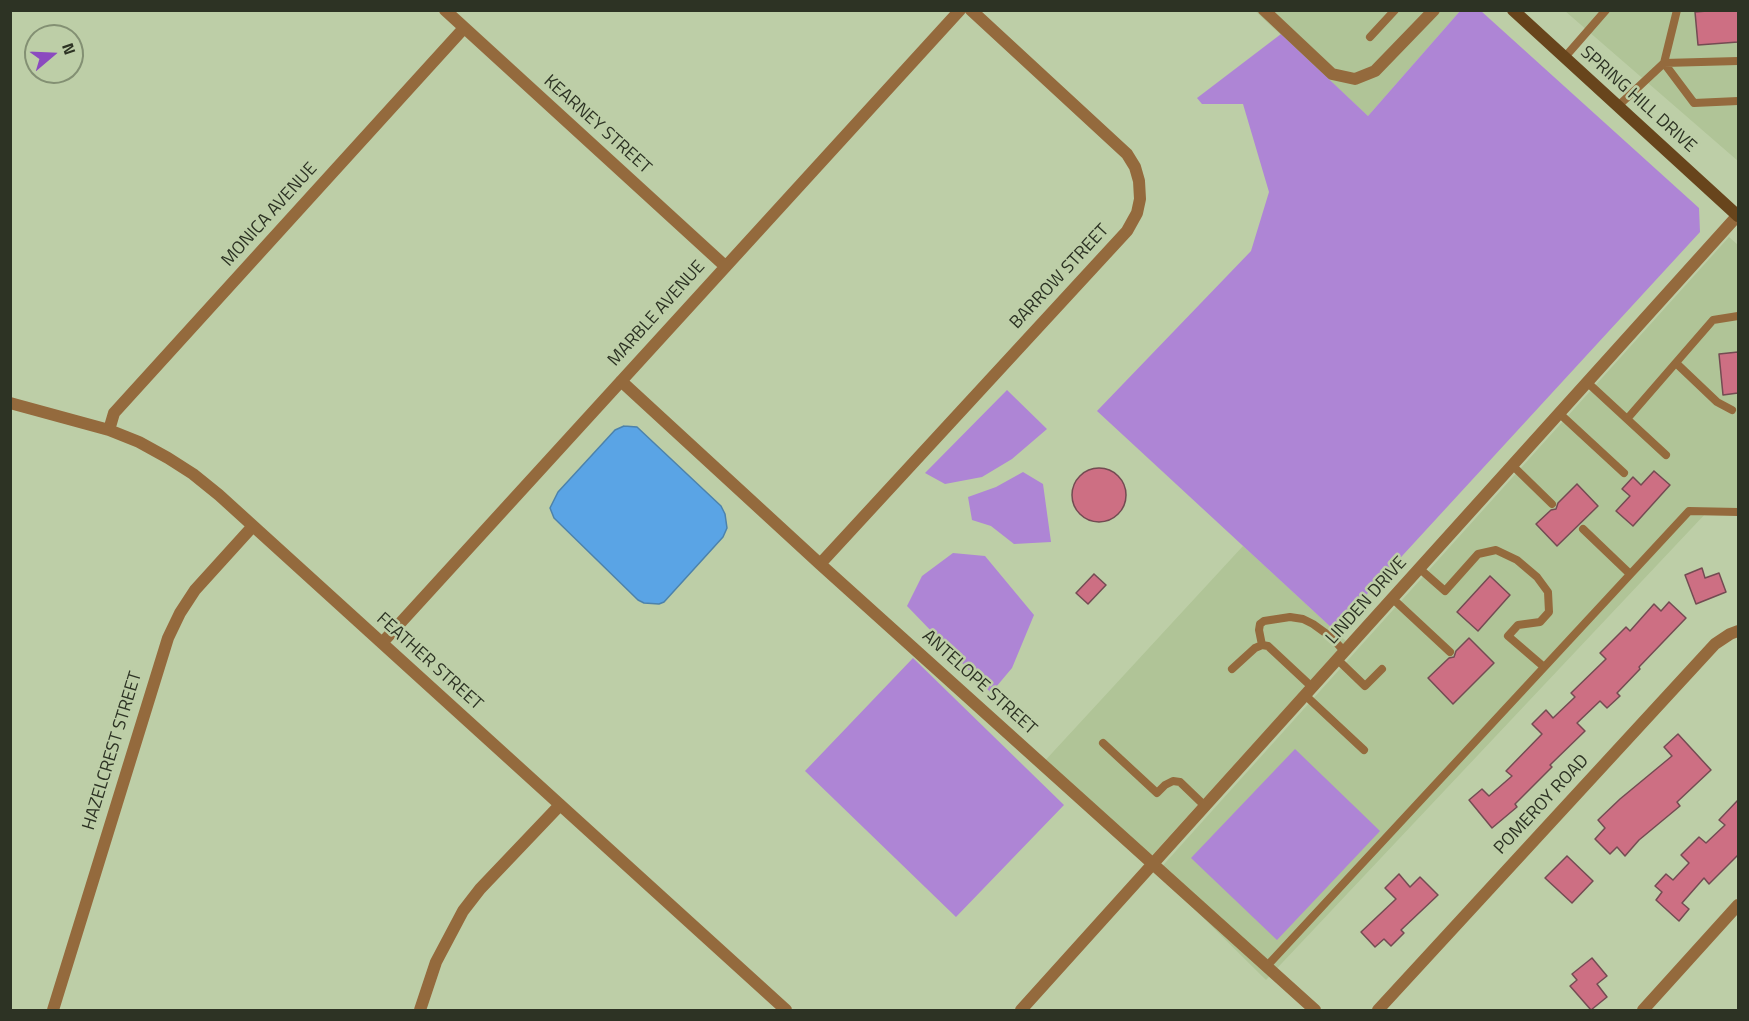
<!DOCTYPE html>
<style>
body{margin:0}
#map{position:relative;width:1749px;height:1021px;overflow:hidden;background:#bdcea7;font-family:"Titillium Web",sans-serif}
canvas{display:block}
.frame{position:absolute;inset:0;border:12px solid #2d3324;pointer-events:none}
.north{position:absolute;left:24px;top:24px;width:60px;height:60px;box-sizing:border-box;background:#bdcea7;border:2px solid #839073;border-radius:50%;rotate:71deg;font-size:16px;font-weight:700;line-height:24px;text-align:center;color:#2d3324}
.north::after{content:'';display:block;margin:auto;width:21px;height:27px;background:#8b4abf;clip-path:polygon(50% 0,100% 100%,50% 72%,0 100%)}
</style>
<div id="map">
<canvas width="1749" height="1021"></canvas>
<div class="frame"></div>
<div class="north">N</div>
</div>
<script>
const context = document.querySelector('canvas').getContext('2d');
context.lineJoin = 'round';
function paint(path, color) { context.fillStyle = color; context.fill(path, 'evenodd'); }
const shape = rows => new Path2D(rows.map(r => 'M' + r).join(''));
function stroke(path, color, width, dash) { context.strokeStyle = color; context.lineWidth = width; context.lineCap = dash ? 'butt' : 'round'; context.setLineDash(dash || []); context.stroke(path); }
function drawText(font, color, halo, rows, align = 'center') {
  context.font = font + ' "Titillium Web",sans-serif'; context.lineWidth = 5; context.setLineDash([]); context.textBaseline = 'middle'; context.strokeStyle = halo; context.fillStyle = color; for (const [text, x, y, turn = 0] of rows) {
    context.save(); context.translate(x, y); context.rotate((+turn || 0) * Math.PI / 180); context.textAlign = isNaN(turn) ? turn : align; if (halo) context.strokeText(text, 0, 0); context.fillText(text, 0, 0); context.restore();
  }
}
const built = shape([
 [1255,11,1460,11,1368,116],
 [1565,11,1738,11,1738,161],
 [1729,237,1738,245,1738,508,1707,512,1266,980,1157,872],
 [1243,546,1346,641,1146,862,1041,765]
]);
const forest = shape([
 [1460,11,1481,11,1699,208,1700,232,1334,630,1097,411,1251,251,1269,192,1243,104,1202,104,1197,98,1281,34,1368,116],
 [1007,390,1047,429,1012,459,982,477,945,484,925,473],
 [1023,472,1043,484,1051,542,1014,544,991,526,972,520,968,497,996,487],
 [953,553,985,556,1034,615,1012,668,991,693,907,606,922,576],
 [913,658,1064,805,956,917,805,771],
 [1295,749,1380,831,1277,940,1191,858]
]);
const water = shape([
 [624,426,637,427,721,506,725,514,727,528,723,537,664,602,659,604,644,603,638,600,554,518,550,508,558,492,615,430,624,426]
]);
const building = shape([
 [1719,10,1738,10,1738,42,1698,45,1695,12,1719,10],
 [1738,352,1738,393,1723,395,1719,354,1738,352],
 '1072 495a27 27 0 1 1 54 0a27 27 0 1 1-54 0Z',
 [1654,471,1670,485,1633,526,1616,511,1630,496,1622,489,1633,477,1641,485,1654,471],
 [1577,484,1598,506,1557,546,1536,524,1551,510,1556,509,1558,503,1577,484],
 [1702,568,1705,578,1719,573,1726,592,1696,604,1685,575,1702,568],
 [1094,574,1106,585,1088,604,1076,593,1094,574],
 [1490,576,1510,595,1478,631,1457,612,1490,576],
 [1669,602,1686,618,1639,667,1640,669,1617,693,1620,696,1607,708,1600,701,1577,723,1585,731,1550,765,1552,767,1515,804,1517,807,1492,828,1469,800,1482,789,1489,796,1512,776,1506,771,1542,734,1532,724,1546,710,1553,718,1575,697,1571,693,1606,659,1600,653,1626,627,1630,631,1654,604,1661,611,1669,602],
 [1469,638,1494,663,1453,704,1428,678,1449,658,1454,657,1456,651,1469,638],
 [1678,734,1711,770,1677,802,1680,806,1639,840,1625,856,1617,847,1610,854,1595,839,1605,828,1598,820,1620,799,1672,756,1664,747,1678,734],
 [1738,800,1738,855,1709,884,1704,878,1682,903,1689,909,1679,921,1656,900,1662,892,1655,886,1666,874,1673,880,1689,863,1681,855,1699,837,1706,843,1725,825,1719,820,1738,800],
 [1567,856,1593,881,1572,903,1545,878,1567,856],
 [1399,874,1410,887,1420,877,1438,895,1401,930,1404,933,1391,946,1384,939,1375,947,1361,932,1396,899,1385,888,1399,874],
 [1592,958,1607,976,1597,984,1607,997,1591,1010,1570,986,1577,980,1572,974,1592,958]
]);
const service = shape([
 [1370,37,1395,10],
 [1565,57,1606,10],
 [1664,63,1694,103,1738,101],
 [1664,63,1738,61],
 [1618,106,1664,63,1677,10],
 [1676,363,1717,402,1732,410],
 [1588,383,1666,455],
 [1560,414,1624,473],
 [1627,419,1713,320,1738,316],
 [1513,466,1552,504],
 [1583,529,1630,574],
 [1420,569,1445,591,1478,554,1496,550,1517,560,1537,577,1548,592,1549,612,1540,622,1518,625,1508,636,1544,667],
 [1393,599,1450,652],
 [1262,645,1259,630,1260,624,1264,621,1290,617,1303,619,1313,624,1331,637,1345,652],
 [1338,660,1365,686,1382,669],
 [1232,669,1255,648,1262,645,1268,646,1313,688],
 [1306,696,1364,750],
 [1103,743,1157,793,1165,785,1173,781,1180,782,1206,807],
 [1266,967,1689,511,1738,512]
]);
const minor = shape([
 [445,10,725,266],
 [1264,10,1332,74,1355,79,1375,71,1434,10],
 [621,381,820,564,1315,1010],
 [10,403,109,430,139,442,168,458,193,474,219,495,786,1010],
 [109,430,114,413,464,28],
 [820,564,1127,231,1137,213,1140,199,1139,181,1135,167,1127,154,971,10],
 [382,643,960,10],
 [53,1010,168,638,180,613,195,590,253,526],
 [420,1010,436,962,463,911,480,889,560,805],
 [1378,1010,1715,644,1730,634,1738,631],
 [1643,1010,1738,905]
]);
const tertiary = shape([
 [1021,1010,1738,215]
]);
const secondary = shape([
 [1513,10,1738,216]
]);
const streetNames = [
 ["SPRING HILL DRIVE",1638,100,42],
 ["KEARNEY STREET",597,125,42],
 ["MONICA AVENUE",270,215,-48],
 ["BARROW STREET",1060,277,-47],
 ["MARBLE AVENUE",657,314,-48],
 ["LINDEN DRIVE",1367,601,-48],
 ["FEATHER STREET",429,662,42],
 ["ANTELOPE STREET",979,683,42],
 ["HAZELCREST STREET",113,751,-73],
 ["POMEROY ROAD",1542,805,-47]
];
paint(built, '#b0c497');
paint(forest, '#ae85d5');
paint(water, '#5aa4e5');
stroke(water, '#4c82ab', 1.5);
paint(building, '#cd6f83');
stroke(building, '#734b52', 1.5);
stroke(service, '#946a3d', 8);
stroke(minor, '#946a3d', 12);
stroke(tertiary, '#946a3d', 12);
stroke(secondary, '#68451c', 12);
drawText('18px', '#2d3324', '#bdcea7', streetNames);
</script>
